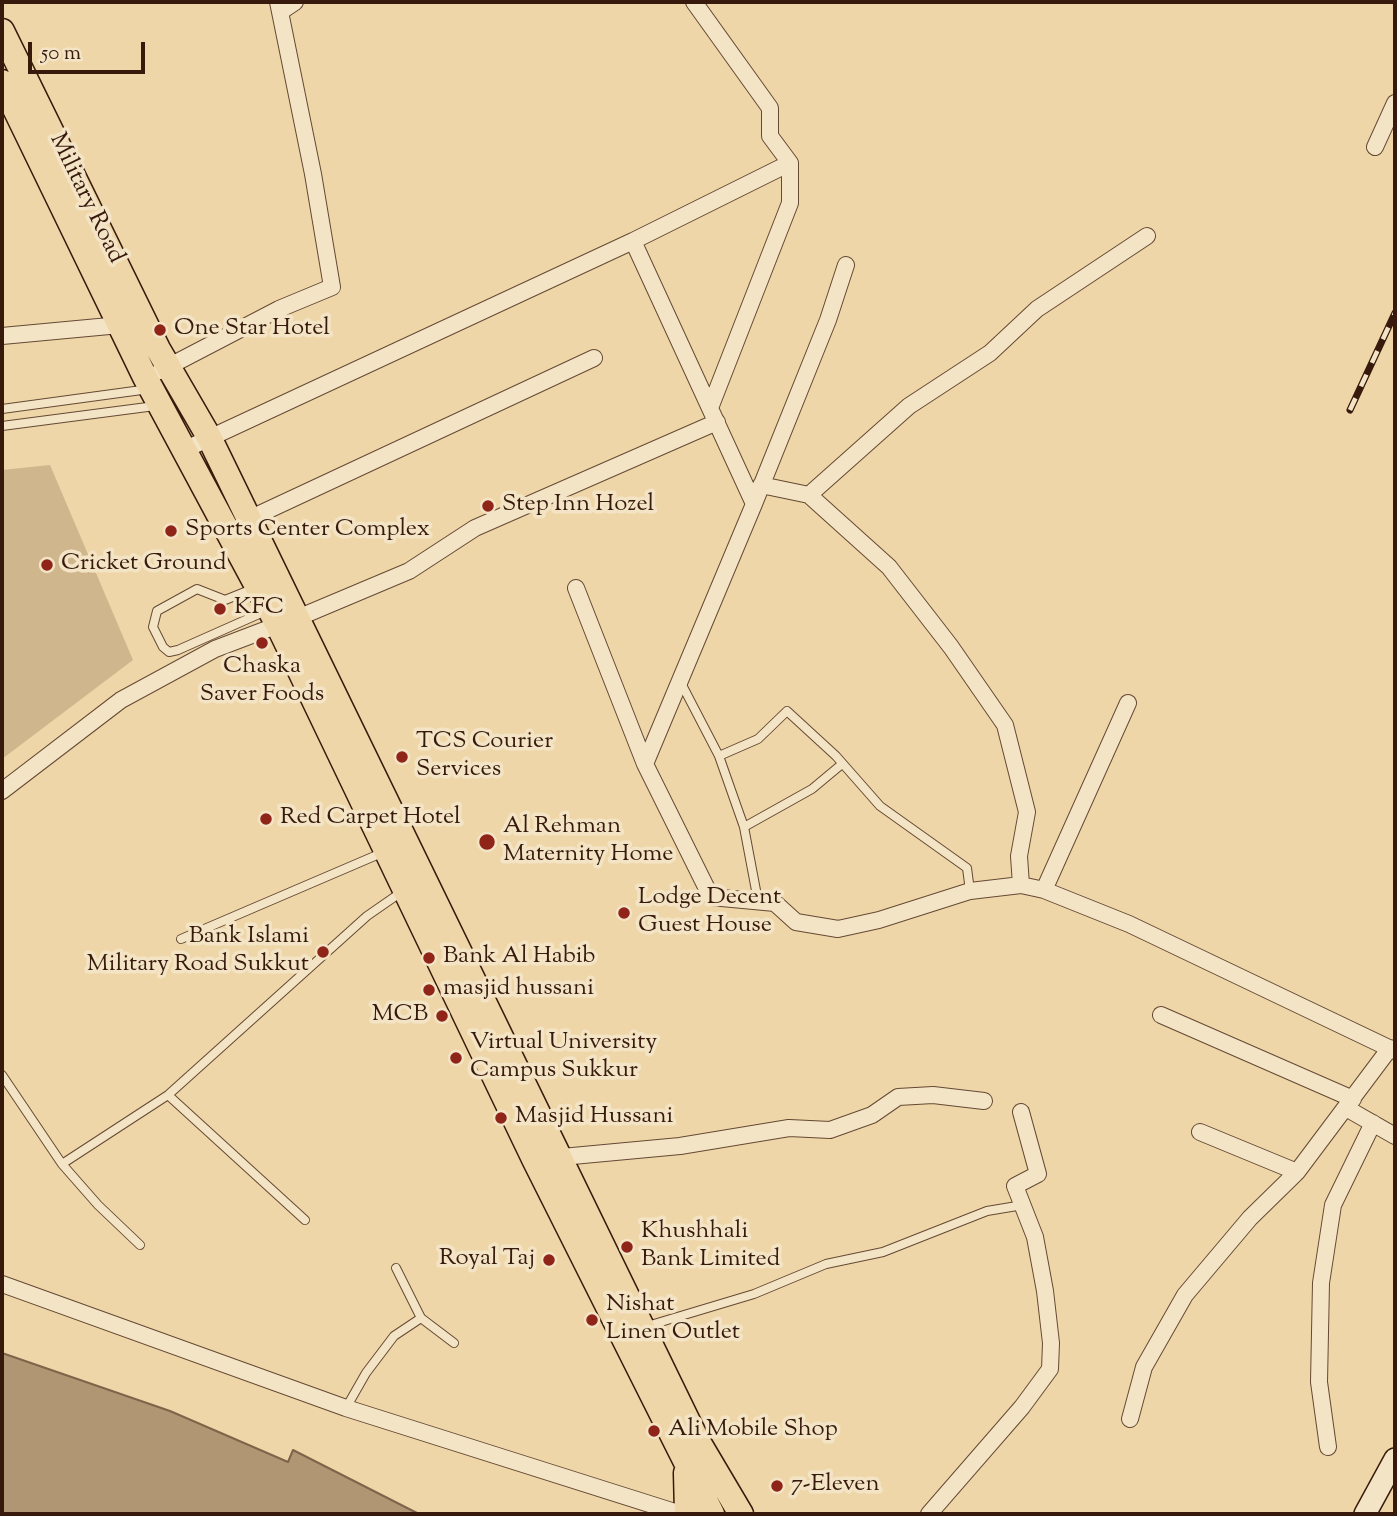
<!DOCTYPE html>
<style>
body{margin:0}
#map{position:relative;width:1397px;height:1516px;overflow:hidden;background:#eed6a8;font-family:"Sorts Mill Goudy",serif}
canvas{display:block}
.frame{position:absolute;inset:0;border:4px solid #371a0c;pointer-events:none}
.scale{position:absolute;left:28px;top:42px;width:117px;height:32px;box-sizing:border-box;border:4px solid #371a0c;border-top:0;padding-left:9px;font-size:21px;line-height:24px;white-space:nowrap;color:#371a0c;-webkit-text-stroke:5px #f4e4c6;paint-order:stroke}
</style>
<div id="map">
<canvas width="1397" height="1516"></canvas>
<div class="frame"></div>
<div class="scale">50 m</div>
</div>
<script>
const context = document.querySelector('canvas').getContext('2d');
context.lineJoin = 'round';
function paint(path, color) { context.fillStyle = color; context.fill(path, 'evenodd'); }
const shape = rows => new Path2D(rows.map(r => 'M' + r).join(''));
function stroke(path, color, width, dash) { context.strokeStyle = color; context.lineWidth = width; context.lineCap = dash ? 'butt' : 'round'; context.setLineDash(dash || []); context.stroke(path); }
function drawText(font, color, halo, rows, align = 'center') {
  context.font = font + ' "Sorts Mill Goudy",serif'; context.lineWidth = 7; context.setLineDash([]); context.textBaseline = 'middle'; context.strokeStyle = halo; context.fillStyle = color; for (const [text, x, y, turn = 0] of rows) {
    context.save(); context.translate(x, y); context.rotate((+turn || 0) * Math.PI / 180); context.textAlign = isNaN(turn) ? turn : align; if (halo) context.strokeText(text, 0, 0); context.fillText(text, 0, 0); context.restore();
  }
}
const green = shape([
 [50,465,133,660,2,759,2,470]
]);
const water = shape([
 [2,1353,170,1411,288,1462,293,1450,419,1514,2,1514,2,1353]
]);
const service = shape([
 [2,409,149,389],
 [2,426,155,406],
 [255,588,225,600,197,589,157,611,153,627,163,647,169,652,178,650,268,610],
 [680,681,719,756,744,827,758,901],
 [719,756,758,739,787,711,836,756,880,806,967,868,970,891],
 [744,827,812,789,842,764],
 [181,939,384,852],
 [2,1075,62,1164,98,1205,140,1245],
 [168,1095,305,1220],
 [62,1164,168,1095,367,916,403,891],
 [396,1268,421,1318,454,1343],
 [644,1327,754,1294,826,1264,883,1252,987,1211,1023,1205],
 [346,1408,366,1373,394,1336,421,1318]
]);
const minor = shape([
 [694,2,770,108,770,136,790,163,790,203,710,408],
 [280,12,295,2],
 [1375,147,1395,103],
 [633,241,754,504],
 [2,336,120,325],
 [160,371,279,309,332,287,313,174,278,2],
 [186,449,633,241,790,163],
 [761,485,809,495,889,567,951,647,1005,725,1027,812,1019,856,1021,885],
 [809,495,909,406,990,353,1037,309,1147,236],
 [249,519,594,358],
 [576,588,645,764,711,897,775,903,796,922,838,929,879,920,970,891,1021,885,1044,890,1129,924,1395,1051],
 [295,619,409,571,475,528,717,422],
 [645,764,754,504,828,320,846,265],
 [2,791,121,700,215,649,278,625],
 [1044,890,1128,703],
 [1161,1015,1353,1099],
 [1346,1108,1395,1136],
 [1200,1132,1297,1172],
 [551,1158,680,1146,789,1128,830,1130,872,1115,898,1097,933,1095,984,1101],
 [2,1284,346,1408,681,1514],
 [1130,1419,1144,1367,1185,1295,1250,1218,1297,1172,1390,1048],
 [1328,1447,1319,1382,1321,1283,1333,1205,1373,1123],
 [929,1514,1022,1407,1050,1369,1051,1343,1045,1291,1035,1237,1015,1186,1038,1174,1021,1112]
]);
const secondary = shape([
 [1365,1514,1395,1459]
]);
const primary = shape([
 [2,31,158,349,209,437,696,1438,741,1514],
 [2,82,145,377,278,625,534,1159,712,1514],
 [686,1473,687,1514]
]);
const rail = shape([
 [1350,410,1395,313]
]);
const markers = [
 [160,330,7,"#8f2418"],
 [488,506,7,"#8f2418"],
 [171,531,7,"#8f2418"],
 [47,565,7,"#8f2418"],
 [220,609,7,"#8f2418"],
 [262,643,7,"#8f2418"],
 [402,757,7,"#8f2418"],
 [266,819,7,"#8f2418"],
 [487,842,9,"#8f2418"],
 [624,913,7,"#8f2418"],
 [323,952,7,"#8f2418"],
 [429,958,7,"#8f2418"],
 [429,990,7,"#8f2418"],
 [442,1016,7,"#8f2418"],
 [456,1058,7,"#8f2418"],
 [501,1118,7,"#8f2418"],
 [627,1247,7,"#8f2418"],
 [549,1260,7,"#8f2418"],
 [592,1320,7,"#8f2418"],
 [654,1431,7,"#8f2418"],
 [777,1486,7,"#8f2418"]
];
const streetNames = [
 ["Military Road",85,199,64]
];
const poiNames = [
 ["One Star Hotel",174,330],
 ["Step Inn Hozel",502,506],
 ["Sports Center Complex",185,531],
 ["Cricket Ground",61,565],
 ["KFC",234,609],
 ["Chaska",262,668,"center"],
 ["Saver Foods",262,696,"center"],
 ["TCS Courier",416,743],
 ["Services",416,771],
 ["Red Carpet Hotel",280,819],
 ["Al Rehman",503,828],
 ["Maternity Home",503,856],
 ["Lodge Decent",638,899],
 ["Guest House",638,927],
 ["Bank Islami",309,938,"right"],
 ["Military Road Sukkut",309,966,"right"],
 ["Bank Al Habib",443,958],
 ["masjid hussani",443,990],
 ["MCB",428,1016,"right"],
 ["Virtual University",470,1044],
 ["Campus Sukkur",470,1072],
 ["Masjid Hussani",515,1118],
 ["Khushhali",641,1233],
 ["Bank Limited",641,1261],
 ["Royal Taj",535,1260,"right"],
 ["Nishat",606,1306],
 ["Linen Outlet",606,1334],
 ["Ali Mobile Shop",668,1431],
 ["7-Eleven",791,1486]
];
paint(green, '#cfb68d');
paint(water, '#b09673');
stroke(water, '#80644a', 2);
stroke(service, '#654933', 10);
stroke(minor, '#654933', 18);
stroke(secondary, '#371a0c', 24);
stroke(primary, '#371a0c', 27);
stroke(service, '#f4e4c6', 8);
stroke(minor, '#f4e4c6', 16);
stroke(secondary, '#f4e4c6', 21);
stroke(primary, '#eed6a8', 24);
stroke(rail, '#371a0c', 7);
stroke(rail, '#f4e4c6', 4.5, [13]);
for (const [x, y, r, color] of markers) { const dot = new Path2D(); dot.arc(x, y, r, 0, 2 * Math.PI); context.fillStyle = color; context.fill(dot); stroke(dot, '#f4e4c6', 2.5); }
drawText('24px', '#371a0c', '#f4e4c6', streetNames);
drawText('24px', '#371a0c', '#f4e4c6', poiNames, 'left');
</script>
